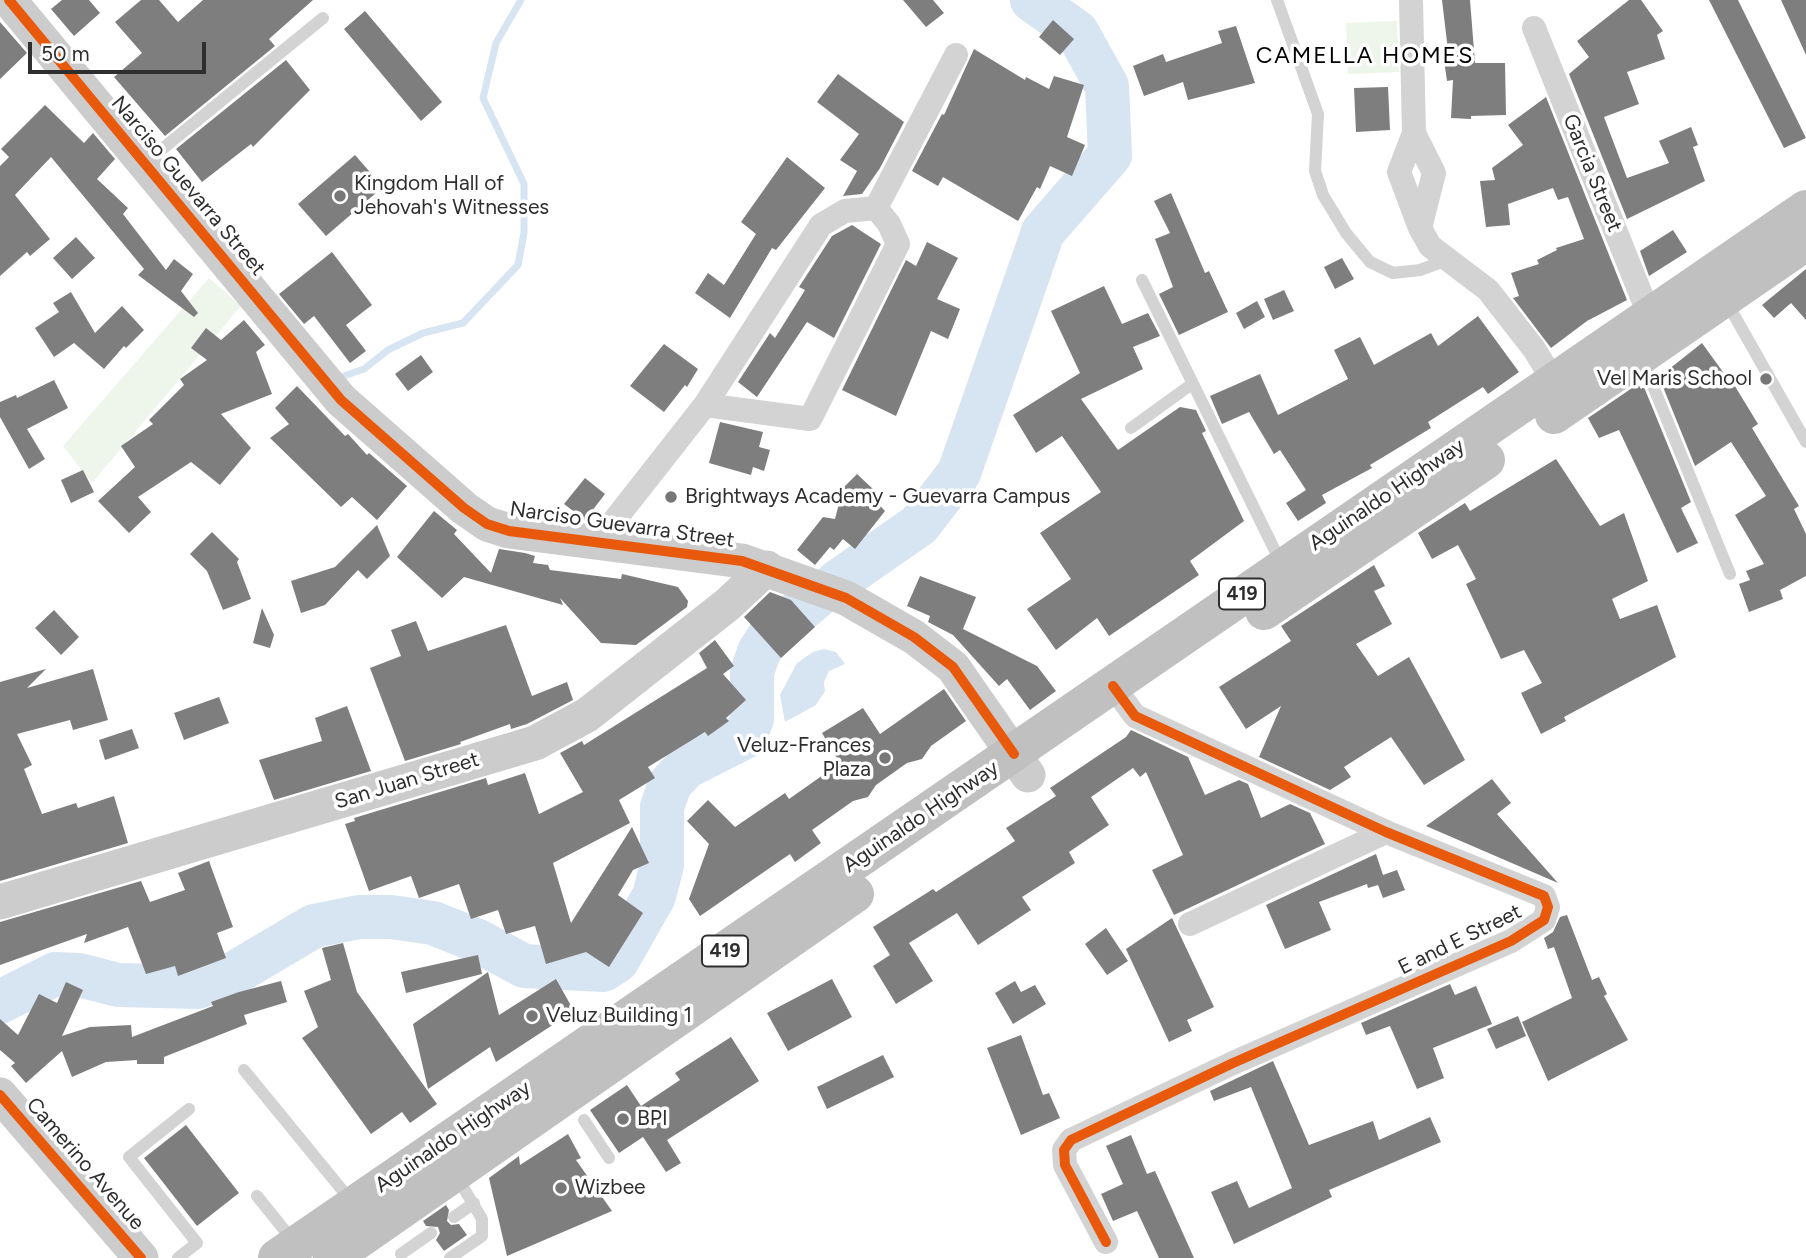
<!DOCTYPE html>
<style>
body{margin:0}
#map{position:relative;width:1806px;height:1258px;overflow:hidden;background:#fff;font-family:Figtree,sans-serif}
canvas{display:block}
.scale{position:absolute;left:28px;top:42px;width:178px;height:32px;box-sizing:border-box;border:4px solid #2e2e2e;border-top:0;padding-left:9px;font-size:21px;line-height:24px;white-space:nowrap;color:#2e2e2e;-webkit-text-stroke:5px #fff;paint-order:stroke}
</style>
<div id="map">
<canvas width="1806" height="1258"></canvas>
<div class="scale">50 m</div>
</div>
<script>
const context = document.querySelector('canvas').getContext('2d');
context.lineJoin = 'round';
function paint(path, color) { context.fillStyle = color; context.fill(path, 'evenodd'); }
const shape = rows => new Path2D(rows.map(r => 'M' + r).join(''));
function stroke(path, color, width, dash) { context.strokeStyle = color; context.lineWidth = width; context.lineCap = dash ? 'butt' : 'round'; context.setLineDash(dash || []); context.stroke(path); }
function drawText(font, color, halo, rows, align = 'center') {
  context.font = font + ' Figtree,sans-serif'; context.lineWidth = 7; context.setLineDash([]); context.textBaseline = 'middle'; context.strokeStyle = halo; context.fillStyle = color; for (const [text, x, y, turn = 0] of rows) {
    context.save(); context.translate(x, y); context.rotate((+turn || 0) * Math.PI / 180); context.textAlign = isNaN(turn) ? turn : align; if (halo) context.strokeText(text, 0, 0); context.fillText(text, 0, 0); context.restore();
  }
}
const green = shape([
 [1397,21,1399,72,1348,74,1346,23],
 [209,278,241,306,92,483,63,446]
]);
const water = shape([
 [824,649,836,652,845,664,829,671,824,682,825,691,816,705,785,722,780,695,797,663,813,652]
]);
const stream = shape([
 [335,379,364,369,388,350,423,333,463,323,518,265,524,233,524,184,483,98,496,43,521,0]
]);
const river = shape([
 [837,582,919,525,959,473,1043,232,1110,155,1107,86,1077,32,1032,0],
 [0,1002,55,974,79,975,118,985,198,987,233,974,314,926,359,917,391,917,433,923,478,941,524,966,603,970,617,961,654,896,662,865,662,807,670,784,686,767,745,737,752,719,752,672,759,652,769,636,815,598]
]);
const building = shape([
 [62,0,89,0,100,13,74,36,51,9],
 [141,0,159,0,178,22,203,0,313,0,269,39,275,46,165,136,114,77,142,53,115,22],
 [903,0,933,0,944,13,926,27],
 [1442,0,1470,0,1475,63,1505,63,1506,115,1471,116,1471,119,1451,118,1453,80,1447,81,1444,60,1449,59],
 [1629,0,1641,0,1663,31,1657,35,1665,59,1627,72,1639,104,1604,117,1627,178,1669,163,1659,141,1691,127,1698,145,1693,147,1705,181,1627,219,1569,74,1589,57,1577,41],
 [1709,0,1738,0,1806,138,1784,148],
 [1781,0,1806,0,1806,55],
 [365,11,442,102,421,121,344,29],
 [1053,20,1074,39,1060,55,1039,37],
 [0,22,27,53,0,79],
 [1236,26,1255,83,1188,100,1183,82,1144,96,1133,66,1163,54,1166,62,1222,43,1218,31],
 [974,49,1025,80,1026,77,1049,89,1054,76,1084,85,1067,137,1085,145,1072,176,1050,166,1040,189,1037,187,1018,221,943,177,938,186,912,171,942,114,944,115],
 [286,60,310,90,253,147,251,144,202,182,176,149],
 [838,74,904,122,880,168,862,194,843,196,857,171,840,160,859,134,817,102],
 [1388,87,1390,130,1356,132,1354,88],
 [1546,97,1627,300,1587,321,1551,348,1513,298,1519,296,1511,273,1539,264,1537,260,1557,250,1556,248,1584,239,1568,197,1558,200,1553,188,1508,204,1510,225,1486,227,1480,181,1495,180,1492,168,1523,145,1508,125],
 [45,105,84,143,93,133,115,159,97,179,128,208,123,214,166,270,174,259,193,274,181,291,198,313,194,317,138,275,144,269,51,157,15,195,50,239,30,256,27,252,0,276,0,166,9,157,1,149],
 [355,155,383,187,326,236,298,204],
 [787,157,825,188,776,250,772,248,730,318,695,293,708,273,724,285,756,234,741,222],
 [1171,193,1205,273,1209,271,1228,312,1179,335,1159,294,1173,287,1155,239,1170,233,1154,201],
 [852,225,881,244,834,338,807,322,757,397,738,382,770,333,775,338,805,290,799,287,832,236],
 [1673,230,1687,252,1649,276,1640,251],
 [76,237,95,258,72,279,53,258],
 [927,242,958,258,937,299,960,309,948,339,931,331,896,416,842,390,906,260,916,266],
 [332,252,372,305,346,325,366,351,350,363,314,316,304,324,279,294],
 [1342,258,1354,279,1335,289,1324,267],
 [1806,269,1806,320,1791,303,1774,318,1762,305],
 [1104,286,1122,324,1148,313,1160,336,1133,347,1143,369,1081,399,1118,450,1180,407,1196,410,1206,431,1202,433,1244,521,1190,561,1199,575,1109,636,1097,618,1056,650,1027,609,1071,579,1040,533,1101,492,1062,436,1036,453,1013,415,1080,373,1051,311],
 [1284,290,1294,311,1273,320,1264,299],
 [71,292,95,333,122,306,144,330,126,348,124,346,104,369,74,343,54,357,35,328,59,312,53,303],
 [1257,301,1265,317,1244,329,1236,313],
 [1478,316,1519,372,1488,394,1483,387,1428,422,1431,428,1370,465,1372,468,1322,495,1326,503,1298,521,1286,503,1306,490,1280,450,1274,454,1249,412,1222,424,1210,396,1260,374,1278,415,1348,379,1334,350,1360,337,1374,365,1431,333,1438,346],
 [244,320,265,345,256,352,272,394,221,414,251,448,220,485,191,462,138,497,151,512,129,533,98,501,135,467,121,446,153,424,149,420,184,385,180,379,207,360,191,348,206,328,221,340],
 [1702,343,1728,379,1730,378,1758,424,1752,428,1799,506,1794,509,1806,534,1806,576,1780,590,1783,599,1749,612,1739,584,1750,580,1746,571,1764,564,1735,515,1766,496,1731,442,1695,466,1659,377],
 [664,344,698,369,687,387,685,385,664,412,630,386],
 [421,355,433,372,408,391,395,374],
 [54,380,68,408,27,429,45,459,29,469,0,417,0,402,16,395,17,398],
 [1638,384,1641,389,1644,387,1691,502,1681,508,1698,543,1677,553,1619,430,1599,438,1588,418],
 [297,386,345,436,348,434,367,455,369,453,407,486,377,520,352,497,341,507,270,438,289,424,275,408],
 [720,422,763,432,759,447,770,450,764,471,753,467,751,475,709,463],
 [1556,459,1600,526,1624,513,1648,581,1612,599,1620,619,1657,605,1676,657,1564,717,1566,721,1541,734,1521,693,1542,683,1524,650,1501,659,1466,584,1476,579,1458,545,1432,559,1418,533,1465,503,1470,511],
 [83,470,94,492,71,503,61,480],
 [857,474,873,489,869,494,885,511,855,549,843,539,834,550,830,547,815,565,797,550,823,517,835,519,843,488],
 [585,478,605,494,585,520,564,504],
 [434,511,457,530,454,534,491,573,499,549,525,553,535,556,533,563,548,565,550,570,621,579,622,574,678,587,688,601,687,607,636,645,601,643,560,598,563,605,464,577,442,598,397,557],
 [377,525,390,556,367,579,358,570,325,605,301,613,291,581,335,567],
 [212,532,239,559,237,562,251,599,223,610,207,571,190,554],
 [1374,565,1385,586,1374,591,1392,624,1356,644,1378,676,1409,657,1465,760,1424,785,1391,737,1344,767,1351,777,1330,790,1259,757,1281,706,1246,729,1219,687,1291,641,1281,626],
 [920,576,976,597,963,629,1037,666,1056,691,1030,710,1007,679,999,686,953,635,928,622,930,616,907,606],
 [770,592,791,600,815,627,781,658,744,617],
 [262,608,274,635,270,648,253,643],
 [54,610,79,637,61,655,35,628],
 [416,621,428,651,506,625,532,696,567,682,573,700,527,724,511,729,510,724,460,742,461,744,405,761,370,668,401,656,391,630],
 [715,640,734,666,723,674,746,700,726,718,729,721,708,736,705,732,648,767,655,778,619,800,630,823,553,863,571,923,632,827,649,863,633,870,618,895,643,913,609,967,586,952,546,964,535,926,506,934,498,910,471,919,459,884,419,898,411,876,369,891,345,824,355,821,354,818,486,778,488,785,525,773,539,814,583,792,560,753,582,741,584,745,707,668,699,653],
 [46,669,27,688,93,669,108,720,73,730,70,720,17,734,32,765,24,769,42,814,76,803,78,808,114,796,128,843,0,881,0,682],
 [944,689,966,721,931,746,922,759,907,763,876,785,868,797,853,801,812,830,821,843,795,862,790,854,700,916,689,899,709,844,687,821,708,800,735,827,785,793,789,799,840,763,822,733,863,708,880,734],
 [219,697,229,723,184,740,174,713],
 [347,706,371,771,274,800,259,760,322,741,315,718],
 [132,729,139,748,105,760,99,740],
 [1131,730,1188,757,1205,795,1239,780,1248,784,1261,818,1290,804,1310,813,1325,844,1174,915,1152,870,1183,855,1146,772,1140,777,1133,768,1091,797,1109,825,1069,852,1075,863,1022,897,1031,910,978,945,957,913,909,943,933,981,896,1004,873,966,890,955,873,927,933,889,936,892,1015,841,1006,828,1056,796,1050,788,1126,737],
 [1492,779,1511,803,1497,814,1558,883,1426,826],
 [1376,854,1383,875,1397,870,1405,890,1383,898,1378,885,1368,888,1367,884,1319,902,1331,930,1285,949,1266,905],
 [209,861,233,927,217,933,226,958,178,976,175,966,146,974,128,927,84,943,87,934,0,965,0,922,141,881,150,902,185,890,178,873],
 [1567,915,1592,980,1599,977,1607,994,1604,996,1628,1040,1548,1081,1522,1022,1572,998,1554,947,1548,949,1544,938,1553,932,1560,917],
 [1172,918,1214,1007,1187,1020,1192,1031,1169,1042,1126,949],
 [1106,928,1128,961,1107,975,1085,944],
 [343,943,357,992,437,1104,410,1123,402,1112,371,1134,302,1038,318,1027,304,991,331,980,322,948],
 [478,955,482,974,406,993,401,972],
 [488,972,499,1015,556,979,574,1011,496,1062,490,1047,428,1089,413,1024],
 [832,979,852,1017,788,1051,767,1013],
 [281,981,287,1002,244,1015,247,1024,164,1057,164,1064,137,1064,137,1060,106,1062,72,1077,62,1051,26,1083,11,1066,15,1063,0,1050,0,1019,18,1035,39,994,57,1003,66,982,83,990,62,1036,90,1027,131,1025,132,1037,213,1006,211,1002,239,992],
 [1015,981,1021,992,1035,985,1046,1004,1013,1024,995,993],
 [1450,984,1455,995,1476,986,1492,1024,1433,1048,1444,1078,1417,1089,1390,1026,1366,1035,1361,1023],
 [1518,1016,1526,1036,1496,1049,1487,1029],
 [1021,1035,1043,1095,1049,1093,1060,1118,1021,1135,987,1048],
 [731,1037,759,1081,667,1140,681,1163,666,1172,643,1137,619,1153,590,1110,627,1085,641,1106,680,1080,675,1073],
 [883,1055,894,1077,827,1109,817,1087],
 [1273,1061,1309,1145,1373,1121,1379,1140,1430,1117,1441,1142,1329,1190,1332,1197,1234,1244,1211,1192,1237,1181,1249,1208,1292,1188,1251,1087,1214,1101,1210,1091],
 [186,1125,239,1193,197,1226,144,1158],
 [568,1134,581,1158,576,1160,612,1211,507,1256,489,1178,519,1156,520,1165],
 [1131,1135,1147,1174,1155,1171,1194,1258,1159,1258,1137,1211,1113,1221,1101,1194,1123,1184,1106,1146],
 [446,1205,449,1210,447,1221,451,1225,459,1224,467,1235,444,1251,436,1240,440,1233,438,1227,426,1226,423,1221]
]);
const lane = shape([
 [1277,0,1318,114,1315,171,1323,195,1346,233,1370,262,1393,273,1420,270,1447,260],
 [145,163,323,18],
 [1142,280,1282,565],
 [1726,301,1806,442],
 [1642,359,1730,574],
 [1131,428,1192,384],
 [244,1070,352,1202],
 [584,1120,609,1158],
 [257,1196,294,1242],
 [454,1217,474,1203],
 [401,1254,431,1233],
 [178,1258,197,1243,129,1157,189,1109],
 [450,1258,482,1236,482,1219,457,1177]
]);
const street = shape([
 [1411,0,1414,133,1399,172,1420,228,1430,246,1488,290,1534,349,1561,393],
 [1534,28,1650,317],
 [1414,133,1434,173,1420,228],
 [705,405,810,419,898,244,889,224,876,208,956,55],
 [599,540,705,405,821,225,845,211,876,208],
 [1190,924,1386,832],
 [1106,1242,1065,1165,1064,1150,1071,1140,1233,1063,1511,941,1544,920,1548,907,1544,896,1386,832,1135,716,1113,686]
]);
const secondary = shape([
 [9,0,341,400,464,508,487,524,509,531,742,561,846,598,914,637,953,667,1028,775],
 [0,902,535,743,587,715,727,605,767,568],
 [0,1095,141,1258]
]);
const highway = shape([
 [1554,415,1806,242],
 [1264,611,1486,460],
 [277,1258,1806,209],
 [332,1258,855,894]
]);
const cycleway = shape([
 [9,0,341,400,464,508,487,524,509,531,742,561,846,598,914,637,953,667,1014,754],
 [0,1095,141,1258],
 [1106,1242,1065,1165,1064,1150,1071,1140,1233,1063,1511,941,1544,920,1548,907,1544,896,1386,832,1135,716,1113,686]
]);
const markers = [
 [340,196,7,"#777"],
 [1766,379,7,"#777"],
 [671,497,7,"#777"],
 [885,758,7,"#777"],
 [532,1016,7,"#777"],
 [623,1119,7,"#777"],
 [561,1188,7,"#777"]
];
const shields = [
 [1242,594,46],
 [725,951,46]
];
const shieldNames = [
 ["419",1242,594],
 ["419",725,951]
];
const streetNames = [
 ["Garcia Street",1592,173,68],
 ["Narciso Guevarra Street",188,186,50],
 ["Aguinaldo Highway",1387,495,-34],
 ["Narciso Guevarra Street",622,525,8],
 ["San Juan Street",407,781,-17],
 ["Aguinaldo Highway",921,817,-34],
 ["E and E Street",1460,940,-26],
 ["Aguinaldo Highway",453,1137,-34],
 ["Camerino Avenue",85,1164,49]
];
const poiNames = [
 ["Kingdom Hall of",354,184],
 ["Jehovah's Witnesses",354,208],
 ["Vel Maris School",1752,379,"right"],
 ["Brightways Academy - Guevarra Campus",685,497],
 ["Veluz-Frances",871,746,"right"],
 ["Plaza",871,770,"right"],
 ["Veluz Building 1",546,1016],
 ["BPI",637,1119],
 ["Wizbee",575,1188]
];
const neighbourhoodNames = [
 ["CAMELLA HOMES",1365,56]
];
paint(green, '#eef5eb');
paint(water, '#d7e4f2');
stroke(stream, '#d7e4f2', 7);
stroke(river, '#d7e4f2', 44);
paint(building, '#7e7e7e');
stroke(lane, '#d3d3d3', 12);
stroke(street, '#d3d3d3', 24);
stroke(secondary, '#ccc', 35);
stroke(highway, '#c0c0c0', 38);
stroke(cycleway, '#e8590c', 10);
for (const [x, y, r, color] of markers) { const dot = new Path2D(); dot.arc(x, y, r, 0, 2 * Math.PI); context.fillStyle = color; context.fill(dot); stroke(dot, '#fff', 2.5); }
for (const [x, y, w] of shields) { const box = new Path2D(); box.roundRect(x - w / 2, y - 15.5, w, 31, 5); context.fillStyle = '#fff'; context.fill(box); stroke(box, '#2e2e2e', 2); }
drawText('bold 19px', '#2e2e2e', null, shieldNames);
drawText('21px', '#2e2e2e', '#fff', streetNames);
drawText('21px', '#2e2e2e', '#fff', poiNames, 'left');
context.letterSpacing = '2px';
drawText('23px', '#000', '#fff', neighbourhoodNames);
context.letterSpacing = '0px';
</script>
